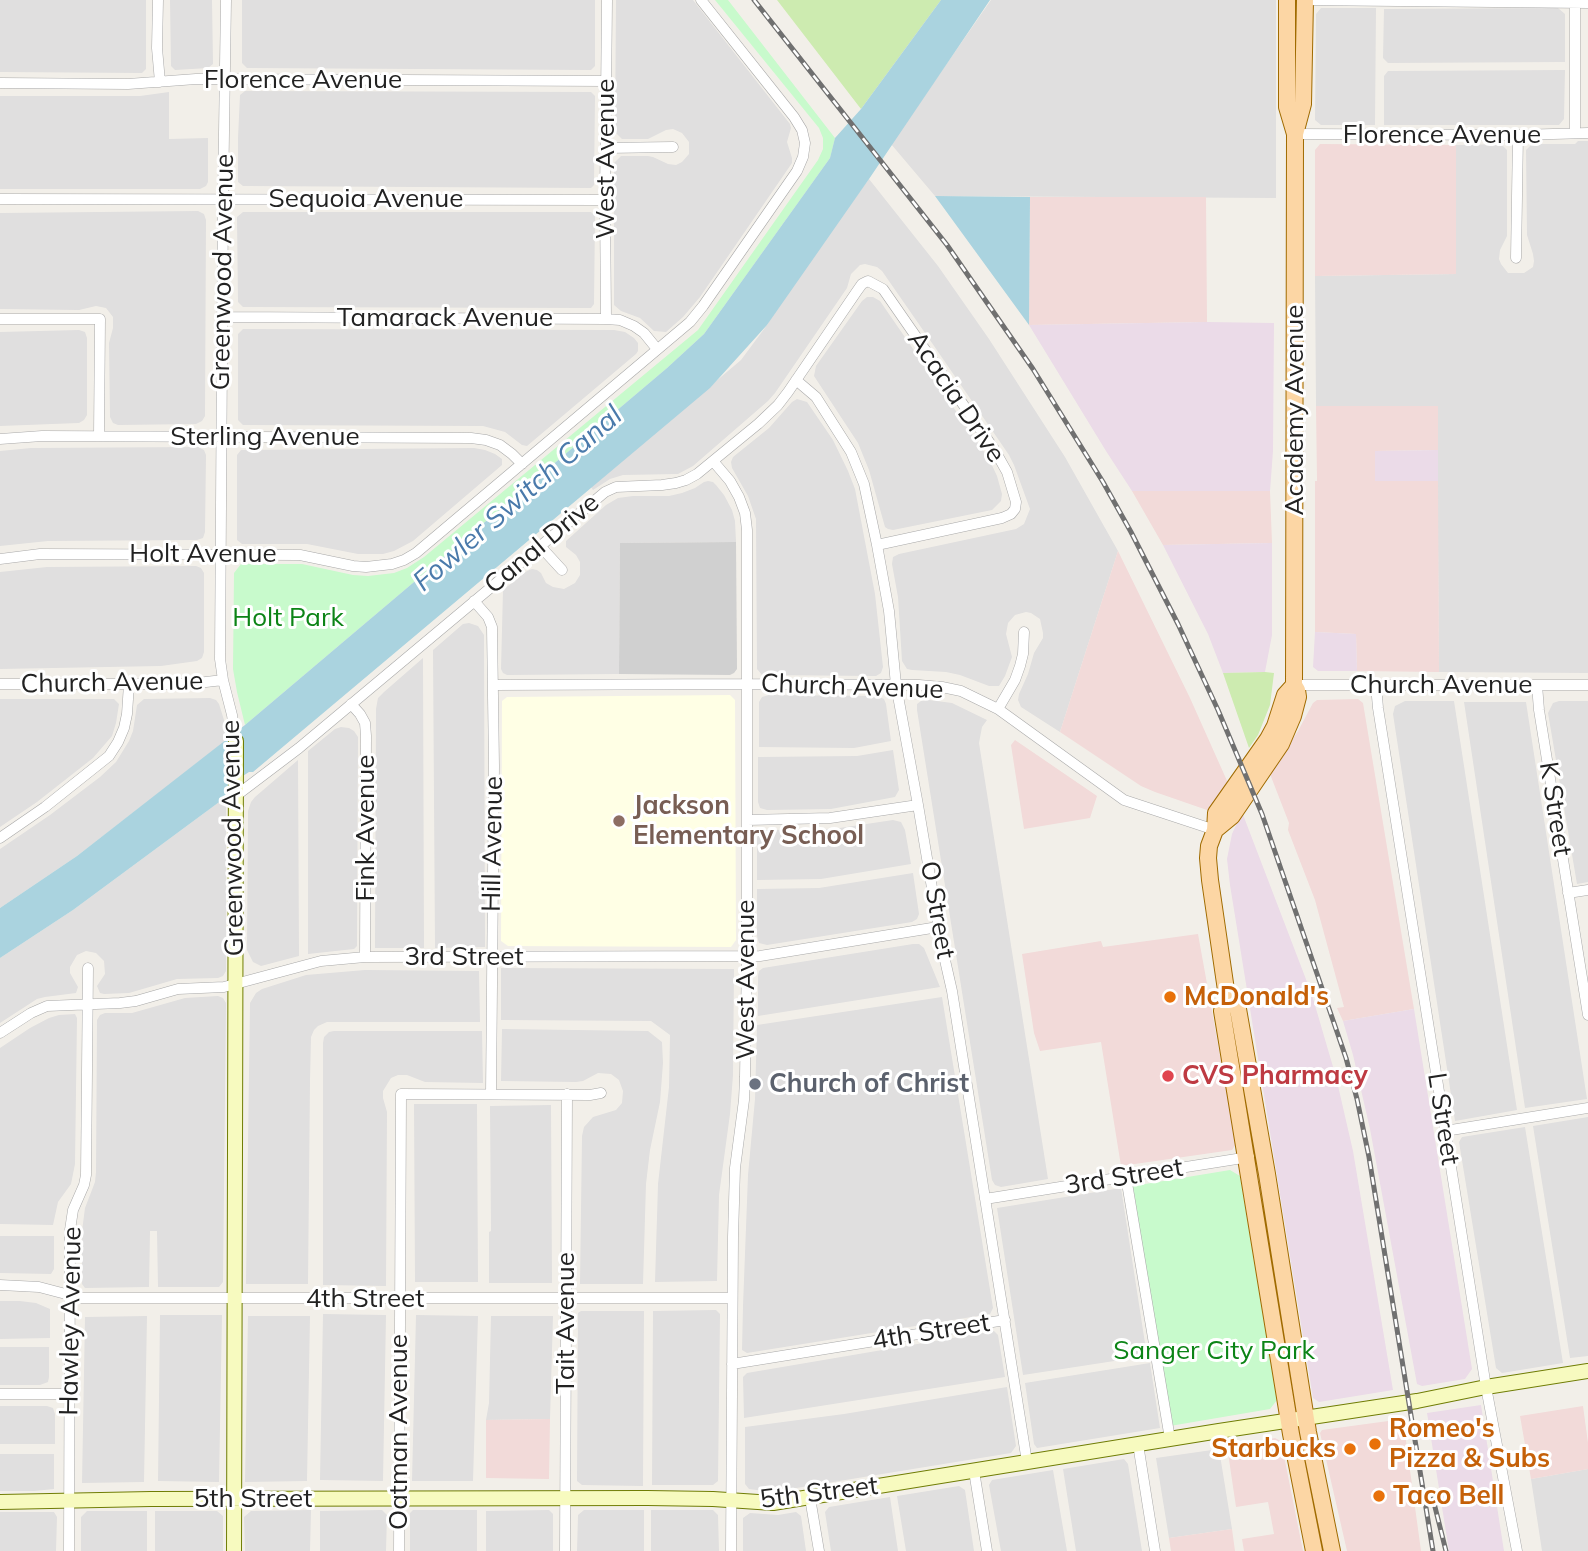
<!DOCTYPE html>
<style>
body{margin:0}
canvas{display:block;background:#f2efe9}
</style>
<canvas width="1588" height="1551"></canvas>
<script>
const context = document.querySelector('canvas').getContext('2d');
context.lineJoin = 'round';
function paint(path, color) { context.fillStyle = color; context.fill(path, 'evenodd'); }
const shape = rows => new Path2D(rows.map(r => 'M' + r).join(''));
function stroke(path, color, width, dash) { context.strokeStyle = color; context.lineWidth = width; context.lineCap = dash ? 'butt' : 'round'; context.setLineDash(dash || []); context.stroke(path); }
function drawText(font, color, halo, rows, align = 'center') {
  context.font = font + ' Mulish,sans-serif'; context.lineWidth = 6; context.setLineDash([]); context.textBaseline = 'middle'; context.strokeStyle = halo; context.fillStyle = color; for (const [text, x, y, turn = 0] of rows) {
    context.save(); context.translate(x, y); context.rotate((+turn || 0) * Math.PI / 180); context.textAlign = isNaN(turn) ? turn : align; if (halo) context.strokeText(text, 0, 0); context.fillText(text, 0, 0); context.restore();
  }
}
const residential = shape([
 [0,0,146,0,146,69,142,73,0,72],
 [170,0,212,0,213,64,208,68,175,70,171,66],
 [242,0,595,0,595,66,591,70,247,68,242,63],
 [616,0,693,0,790,124,791,128,787,142,792,158,792,163,700,297,683,317,666,332,654,331,640,318,621,311,614,305,614,163,621,156,648,156,653,157,668,164,676,165,682,162,689,154,689,142,682,133,673,129,666,130,648,139,622,139,615,132],
 [991,0,1276,0,1276,198,935,196,891,144],
 [1321,8,1376,8,1375,125,1321,125,1315,120,1316,14],
 [1558,8,1565,14,1565,62,1388,63,1383,58,1384,9],
 [1565,70,1564,119,1559,125,1384,125,1384,76,1388,71],
 [245,91,591,92,595,96,594,185,591,188,243,186,238,182,238,138,240,95],
 [169,92,169,139,208,138,208,182,206,186,200,189,0,189,0,96,140,96],
 [1578,141,1588,141,1588,673,1439,672,1437,406,1316,406,1315,276,1456,274,1456,145,1501,144,1507,150,1507,236,1500,250,1499,259,1501,264,1508,273,1524,273,1533,267,1534,261,1533,254,1527,235,1526,150,1532,144,1575,144],
 [869,179,938,266,989,339,1065,457,1118,551,1060,732,1021,707,1018,700,1019,694,1028,674,1034,653,1043,638,1043,633,1040,619,1031,613,1026,612,1015,615,1008,623,1006,634,1012,657,1005,676,999,686,989,686,960,675,946,672,912,670,907,669,902,661,898,597,892,564,893,557,899,554,1016,529,1024,524,1030,509,1014,465,1009,455,932,343,882,271,877,267,865,264,860,265,851,274,847,288,775,393,768,401,693,466,678,474,623,475,610,479,593,490,591,487,741,360,767,325,798,275],
 [198,211,204,214,206,220,205,416,202,421,196,424,118,425,113,423,110,417,109,343,113,328,113,317,106,308,96,306,79,310,0,309,0,213],
 [243,212,591,212,595,216,594,304,591,308,243,307,238,302,237,217],
 [867,297,873,297,880,301,989,459,997,476,1002,494,1001,501,992,510,893,530,888,529,885,527,869,470,858,443,814,376,816,366,862,301],
 [243,329,614,330,625,332,634,338,638,343,638,351,636,354,527,446,522,445,505,432,483,426,243,425,238,420,238,334],
 [79,330,85,332,87,338,87,415,84,420,79,423,0,426,0,332],
 [797,399,807,402,833,440,848,471,855,489,875,594,883,667,881,673,876,676,762,675,757,669,756,519,748,496,732,468,731,462,733,457,769,428,792,402],
 [198,447,204,450,206,455,205,532,203,538,197,540,48,541,0,546,0,451,31,448],
 [474,448,485,450,495,454,502,459,502,465,413,541,394,551,383,554,358,554,307,544,242,544,237,540,237,455,241,450],
 [708,481,713,482,716,485,724,495,732,510,735,521,736,542,620,543,619,674,507,675,503,673,501,669,503,590,527,571,532,569,537,570,541,573,546,583,553,587,564,589,575,583,580,575,580,562,576,555,566,547,566,541,606,505,618,498,633,496,669,496,682,493,695,488,704,482],
 [196,566,201,568,204,573,204,652,202,658,197,661,161,666,0,669,0,572,47,567],
 [469,623,478,626,484,635,485,947,435,948,433,650,463,624],
 [423,658,424,948,375,948,376,709,378,698,384,692],
 [769,695,877,696,884,699,886,704,891,741,854,748,759,747,759,702,762,697],
 [210,698,216,700,219,704,224,720,227,740,77,856,0,908,0,849,50,815,100,777,116,762,129,741,133,731,137,705,144,699],
 [0,699,114,699,119,704,116,723,112,736,93,758,37,802,0,827],
 [929,700,952,703,987,720,982,727,979,743,1048,1179,1001,1187,995,1185,992,1180,917,710,917,704,921,701],
 [1405,701,1454,701,1517,1110,1455,1121,1393,714,1395,706],
 [1559,701,1588,701,1588,882,1577,884,1548,713,1553,703],
 [1464,702,1526,702,1587,1099,1525,1108],
 [341,727,349,728,354,731,358,737,357,946,354,949,308,954,308,751,335,729],
 [893,750,899,790,895,797,831,809,767,810,760,808,758,802,758,757,857,756],
 [298,760,299,956,261,966,253,962,247,950,248,811,251,802,255,797],
 [226,797,226,971,223,976,218,978,177,979,129,993,104,994,100,993,97,986,105,974,104,961,96,953,86,951,77,955,70,967,70,973,78,987,76,993,45,997,37,999,0,1023,0,958,73,910],
 [893,820,901,822,905,830,911,864,821,879,757,880,757,838,760,832,767,830,833,829],
 [913,873,919,914,917,919,912,922,767,945,759,943,757,936,757,889,819,888],
 [913,944,919,944,924,948,940,987,758,1016,758,976,759,971,763,968],
 [501,968,734,969,733,1075,730,1114,719,1195,717,1281,655,1282,658,1184,669,1087,670,1035,651,1021,501,1020],
 [365,970,479,971,480,1022,327,1022,318,1026,314,1030,311,1037,310,1081,308,1284,246,1284,250,1003,256,993,262,989,306,975],
 [218,996,223,998,226,1003,223,1282,219,1287,158,1287,157,1231,150,1231,149,1287,85,1288,82,1284,82,1231,85,1208,95,1182,96,1172,97,1020,100,1015,105,1013,132,1013,185,998],
 [942,997,993,1308,990,1314,747,1353,742,1350,743,1306,748,1175,755,1099,757,1025],
 [75,1014,77,1018,75,1164,71,1184,58,1202,53,1225,0,1224,0,1048,30,1028,49,1018,59,1015],
 [502,1029,648,1031,662,1042,663,1063,660,1102,650,1150,646,1184,643,1284,580,1284,582,1136,584,1127,593,1117,616,1110,622,1103,623,1091,619,1080,611,1074,598,1073,583,1081,576,1082,501,1081],
 [334,1031,482,1031,483,1083,425,1082,407,1075,398,1075,391,1078,383,1091,383,1098,387,1112,386,1286,323,1285,323,1043,324,1037,329,1032],
 [477,1104,478,1282,415,1282,414,1104],
 [551,1105,552,1283,489,1283,489,1232,491,1231,490,1106],
 [1588,1117,1588,1356,1570,1358,1533,1126],
 [1525,1127,1563,1363,1502,1373,1496,1368,1459,1142,1462,1137],
 [1121,1188,1147,1356,1023,1375,997,1208],
 [0,1236,54,1236,54,1269,51,1274,0,1273],
 [0,1301,20,1301,36,1303,50,1309,50,1338,0,1339],
 [716,1310,720,1314,718,1481,713,1485,652,1485,653,1311],
 [581,1311,644,1311,643,1486,582,1485,577,1481,578,1313],
 [323,1314,386,1315,383,1481,320,1480],
 [160,1315,222,1315,219,1482,158,1481],
 [416,1315,478,1316,473,1481,412,1481],
 [147,1316,144,1482,82,1483,85,1317],
 [248,1316,310,1316,307,1481,245,1482],
 [491,1316,553,1316,550,1419,486,1420,489,1403],
 [994,1331,998,1335,1005,1377,744,1418,743,1377,747,1373],
 [0,1347,49,1347,49,1377,48,1382,40,1385,0,1385],
 [1150,1363,1160,1428,1037,1448,1034,1444,1025,1383],
 [1007,1387,1016,1446,1011,1453,772,1492,749,1489,745,1484,745,1427,844,1414],
 [0,1406,47,1406,53,1408,55,1414,55,1444,0,1444],
 [1219,1449,1232,1529,1169,1538,1156,1458],
 [0,1454,54,1454,54,1489,34,1491,0,1491],
 [1124,1459,1128,1464,1142,1551,1076,1551,1063,1469],
 [1588,1469,1588,1551,1542,1551,1531,1479],
 [1053,1470,1067,1551,1001,1551,989,1485,992,1480],
 [959,1486,965,1490,974,1551,906,1551,897,1496],
 [890,1497,898,1551,831,1551,825,1512,829,1507],
 [311,1510,310,1551,245,1551,244,1517,251,1511],
 [382,1510,387,1515,386,1551,320,1551,320,1511],
 [413,1510,477,1510,477,1551,410,1551,410,1513],
 [549,1510,553,1514,553,1551,486,1551,486,1511],
 [584,1510,644,1510,644,1551,577,1551,578,1515],
 [651,1510,713,1510,718,1515,719,1551,651,1551],
 [87,1511,147,1511,147,1551,81,1551,81,1517],
 [155,1511,217,1511,223,1516,223,1551,155,1551],
 [0,1512,54,1512,57,1517,56,1551,0,1551],
 [796,1512,801,1516,806,1551,743,1551,743,1518,750,1513,778,1515]
]);
const commercial = shape([
 [1320,144,1456,145,1456,274,1315,276,1315,150],
 [1030,197,1206,197,1207,322,1029,325],
 [1316,406,1438,406,1438,450,1375,451,1375,481,1438,481,1439,672,1357,671,1356,634,1315,632,1315,481,1317,481],
 [1132,491,1270,491,1272,543,1163,545],
 [1118,551,1190,698,1228,783,1211,809,1207,810,1155,792,1141,786,1060,732],
 [1358,699,1363,703,1414,1009,1343,1021,1337,1008,1344,1007,1315,900,1288,830,1289,823,1270,774,1298,731,1313,703,1317,700],
 [1015,740,1097,796,1090,818,1024,829,1011,745],
 [1198,934,1236,1144,1232,1150,1121,1166,1101,1042,1040,1051,1034,1033,1022,954,1101,941,1103,947],
 [1583,1406,1588,1443,1588,1469,1531,1479,1520,1416],
 [550,1419,549,1479,486,1478,486,1420],
 [1403,1419,1421,1551,1347,1551,1320,1433,1322,1430],
 [1275,1438,1281,1441,1303,1551,1244,1551,1242,1539,1274,1534,1268,1502,1236,1507,1227,1446],
 [1232,1529,1235,1551,1171,1551,1169,1538]
]);
const industrial = shape([
 [1207,322,1274,323,1273,451,1270,491,1132,491,1106,451,1029,325],
 [1438,450,1438,481,1375,481,1375,451],
 [1272,543,1272,635,1265,672,1223,673,1208,634,1163,545],
 [1315,632,1356,634,1357,671,1318,671,1313,667],
 [1242,812,1312,995,1336,1077,1353,1151,1393,1390,1319,1402,1313,1398,1230,885,1227,859,1232,834],
 [1414,1009,1472,1369,1465,1379,1422,1386,1417,1384,1370,1129,1353,1055,1343,1021],
 [1481,1405,1504,1551,1449,1551,1427,1413]
]);
const education = shape([
 [730,695,735,700,736,940,731,947,508,946,501,941,502,701,507,697]
]);
const religious = shape([
 [736,542,737,669,734,673,730,675,619,674,620,543]
]);
const grass = shape([
 [777,0,941,0,861,109],
 [1265,672,1274,673,1270,705,1258,735,1249,748,1223,673]
]);
const park = shape([
 [715,0,728,0,835,138,830,158,704,334,667,368,245,725,237,692,233,669,234,573,241,564,302,564,353,575,368,576,394,573,407,568,424,557,698,330,818,160,823,149,823,138,819,128],
 [1230,1170,1240,1176,1277,1400,1270,1409,1170,1426,1133,1186]
]);
const water = shape([
 [941,0,990,0,869,179,767,325,710,388,253,772,249,772,226,787,226,797,73,910,0,958,0,908,77,856,245,725,667,368,704,334,830,158,835,138,861,109],
 [935,196,1030,197,1029,325]
]);
const street = shape([
 [158,0,157,48,160,82],
 [226,0,223,199,220,659,223,680,232,715,236,741],
 [1302,0,1588,3],
 [0,83,128,84,196,79,606,81],
 [1575,133,1575,3],
 [1295,134,1518,135,1588,133],
 [606,148,673,147],
 [0,199,605,200],
 [1516,258,1518,135],
 [222,317,606,319,620,320,634,326,644,333,657,349],
 [0,319,100,319,99,436],
 [606,319,605,200,607,0],
 [796,380,816,397,851,452,864,484,877,545,889,611,896,685,918,805,942,947,952,991,1027,1462],
 [0,439,42,436,471,438,486,440,500,445,512,454,522,464],
 [713,461,730,481,739,497,745,513,747,530,747,957,745,1077,744,1100,735,1168,733,1237,731,1551],
 [540,546,562,570],
 [0,559,40,554,300,555,353,566,366,567,392,564,404,560,416,553,690,322,703,306,797,171,803,157,805,143,802,130,794,117,701,0],
 [474,601,488,617,492,627,494,766,491,1094],
 [0,684,189,684,223,680],
 [493,685,747,684,919,685,942,687,961,691,998,709,1124,800,1215,830],
 [1294,685,1588,685],
 [1376,685,1378,708,1486,1387,1517,1551],
 [1537,685,1539,710,1588,1015],
 [351,704,360,714,365,723,366,736,365,957],
 [998,709,1015,680,1020,666,1023,654,1024,632],
 [237,795,299,748,605,492,616,487,662,485,676,483,686,480,697,474,758,424,778,405,788,392,857,291,862,284,868,281,883,289,994,449,1007,472,1016,502,1015,509,1011,514,1002,518,877,545],
 [747,820,830,818,918,805],
 [0,838,45,807,109,756,118,742,124,728,127,714,129,684],
 [1568,893,1588,890],
 [0,1033,31,1013,47,1006,120,1003,136,1001,178,989,224,987,321,961,365,957,760,956,938,927],
 [1445,1131,1588,1108],
 [1126,1177,1170,1439],
 [985,1199,1249,1157],
 [0,1285,39,1287,81,1298,732,1298],
 [732,1364,1005,1320],
 [0,1394,70,1394],
 [1138,1444,1155,1551],
 [974,1471,987,1551],
 [810,1498,819,1551],
 [69,1551,70,1230,73,1210,84,1185,86,1175,88,968],
 [399,1551,401,1094,590,1095,601,1093],
 [565,1551,567,1094]
]);
const secondary = shape([
 [0,1502,151,1499,647,1498,713,1499,773,1503,1219,1431,1417,1401,1486,1387,1588,1371],
 [234,1551,236,741]
]);
const primary = shape([
 [1287,0,1287,107,1295,134],
 [1294,685,1285,695,1275,726,1268,739,1216,813,1215,830,1209,846,1208,858,1210,880,1227,997,1222,1011,1291,1434,1314,1551],
 [1215,830,1232,816,1281,744,1293,716,1298,697,1297,690,1294,685,1295,134,1303,104,1305,0],
 [1227,997,1238,1009,1267,1174,1308,1432,1332,1551]
]);
const rail = shape([
 [754,0,947,245,1033,369,1103,482,1131,532,1178,624,1218,710,1262,814,1346,1058,1357,1099,1369,1157,1433,1551],
 [1433,1499,1446,1551]
]);
const markers = [
 [619,821,7,"#8d6e63"],
 [1170,997,7,"#e8710a"],
 [1168,1076,7,"#e0444e"],
 [755,1084,7,"#6b7280"],
 [1375,1444,7,"#e8710a"],
 [1350,1449,7,"#e8710a"],
 [1379,1496,7,"#e8710a"]
];
const streetNames = [
 ["Florence Avenue",303,80],
 ["Florence Avenue",1442,135],
 ["West Avenue",606,159,-90],
 ["Sequoia Avenue",366,199],
 ["Greenwood Avenue",223,272,-89],
 ["Tamarack Avenue",445,318],
 ["Acacia Drive",956,397,56],
 ["Academy Avenue",1295,410,-90],
 ["Sterling Avenue",265,437],
 ["Canal Drive",542,544,-40],
 ["Holt Avenue",203,554],
 ["Church Avenue",112,683,-1],
 ["Church Avenue",1441,685],
 ["Church Avenue",852,687,2],
 ["K Street",1555,809,81],
 ["Fink Avenue",366,828,-90],
 ["Greenwood Avenue",233,838,-91],
 ["Hill Avenue",493,844,-89],
 ["O Street",937,910,80],
 ["3rd Street",464,957],
 ["West Avenue",746,980,-90],
 ["L Street",1443,1119,81],
 ["3rd Street",1124,1177,-9],
 ["4th Street",365,1299],
 ["Hawley Avenue",71,1321,-89],
 ["Tait Avenue",566,1323,-90],
 ["4th Street",931,1332,-9],
 ["Oatman Avenue",399,1432,-90],
 ["5th Street",819,1493,-7],
 ["5th Street",253,1499]
];
const parkNames = [
 ["Holt Park",288,618],
 ["Sanger City Park",1214,1351]
];
const educationNames = [
 ["Jackson",633,806],
 ["Elementary School",633,836]
];
const foodNames = [
 ["McDonald's",1184,997],
 ["Romeo's",1389,1429],
 ["Pizza & Subs",1389,1459],
 ["Starbucks",1336,1449,"right"],
 ["Taco Bell",1393,1496]
];
const healthNames = [
 ["CVS Pharmacy",1182,1076]
];
const worshipNames = [
 ["Church of Christ",769,1084]
];
const waterNames = [
 ["Fowler Switch Canal",518,499,-41]
];
paint(residential, '#e0dfdf');
paint(commercial, '#f2dad9');
paint(industrial, '#ebdbe8');
paint(education, '#ffffe5');
paint(religious, '#d0d0d0');
paint(grass, '#cdebb0');
paint(park, '#c8facc');
paint(water, '#aad3df');
stroke(street, '#a9a9a9', 11);
stroke(secondary, '#707d05', 16);
stroke(primary, '#a06b00', 18);
stroke(street, '#fff', 10);
stroke(secondary, '#f7fabf', 14);
stroke(primary, '#fcd6a4', 16);
stroke(rail, '#707070', 5);
stroke(rail, '#fff', 2.5, [8]);
for (const [x, y, r, color] of markers) { const dot = new Path2D(); dot.arc(x, y, r, 0, 2 * Math.PI); context.fillStyle = color; context.fill(dot); stroke(dot, '#fff', 2.5); }
drawText('26px', '#222', '#fff', streetNames);
drawText('26px', '#0c8416', '#fff', parkNames);
drawText('bold 26px', '#785e54', '#fff', educationNames, 'left');
drawText('bold 26px', '#c56008', '#fff', foodNames, 'left');
drawText('bold 26px', '#be3a42', '#fff', healthNames, 'left');
drawText('bold 26px', '#5b616d', '#fff', worshipNames, 'left');
drawText('italic 28px', '#4a7aab', '#fff', waterNames);
</script>
